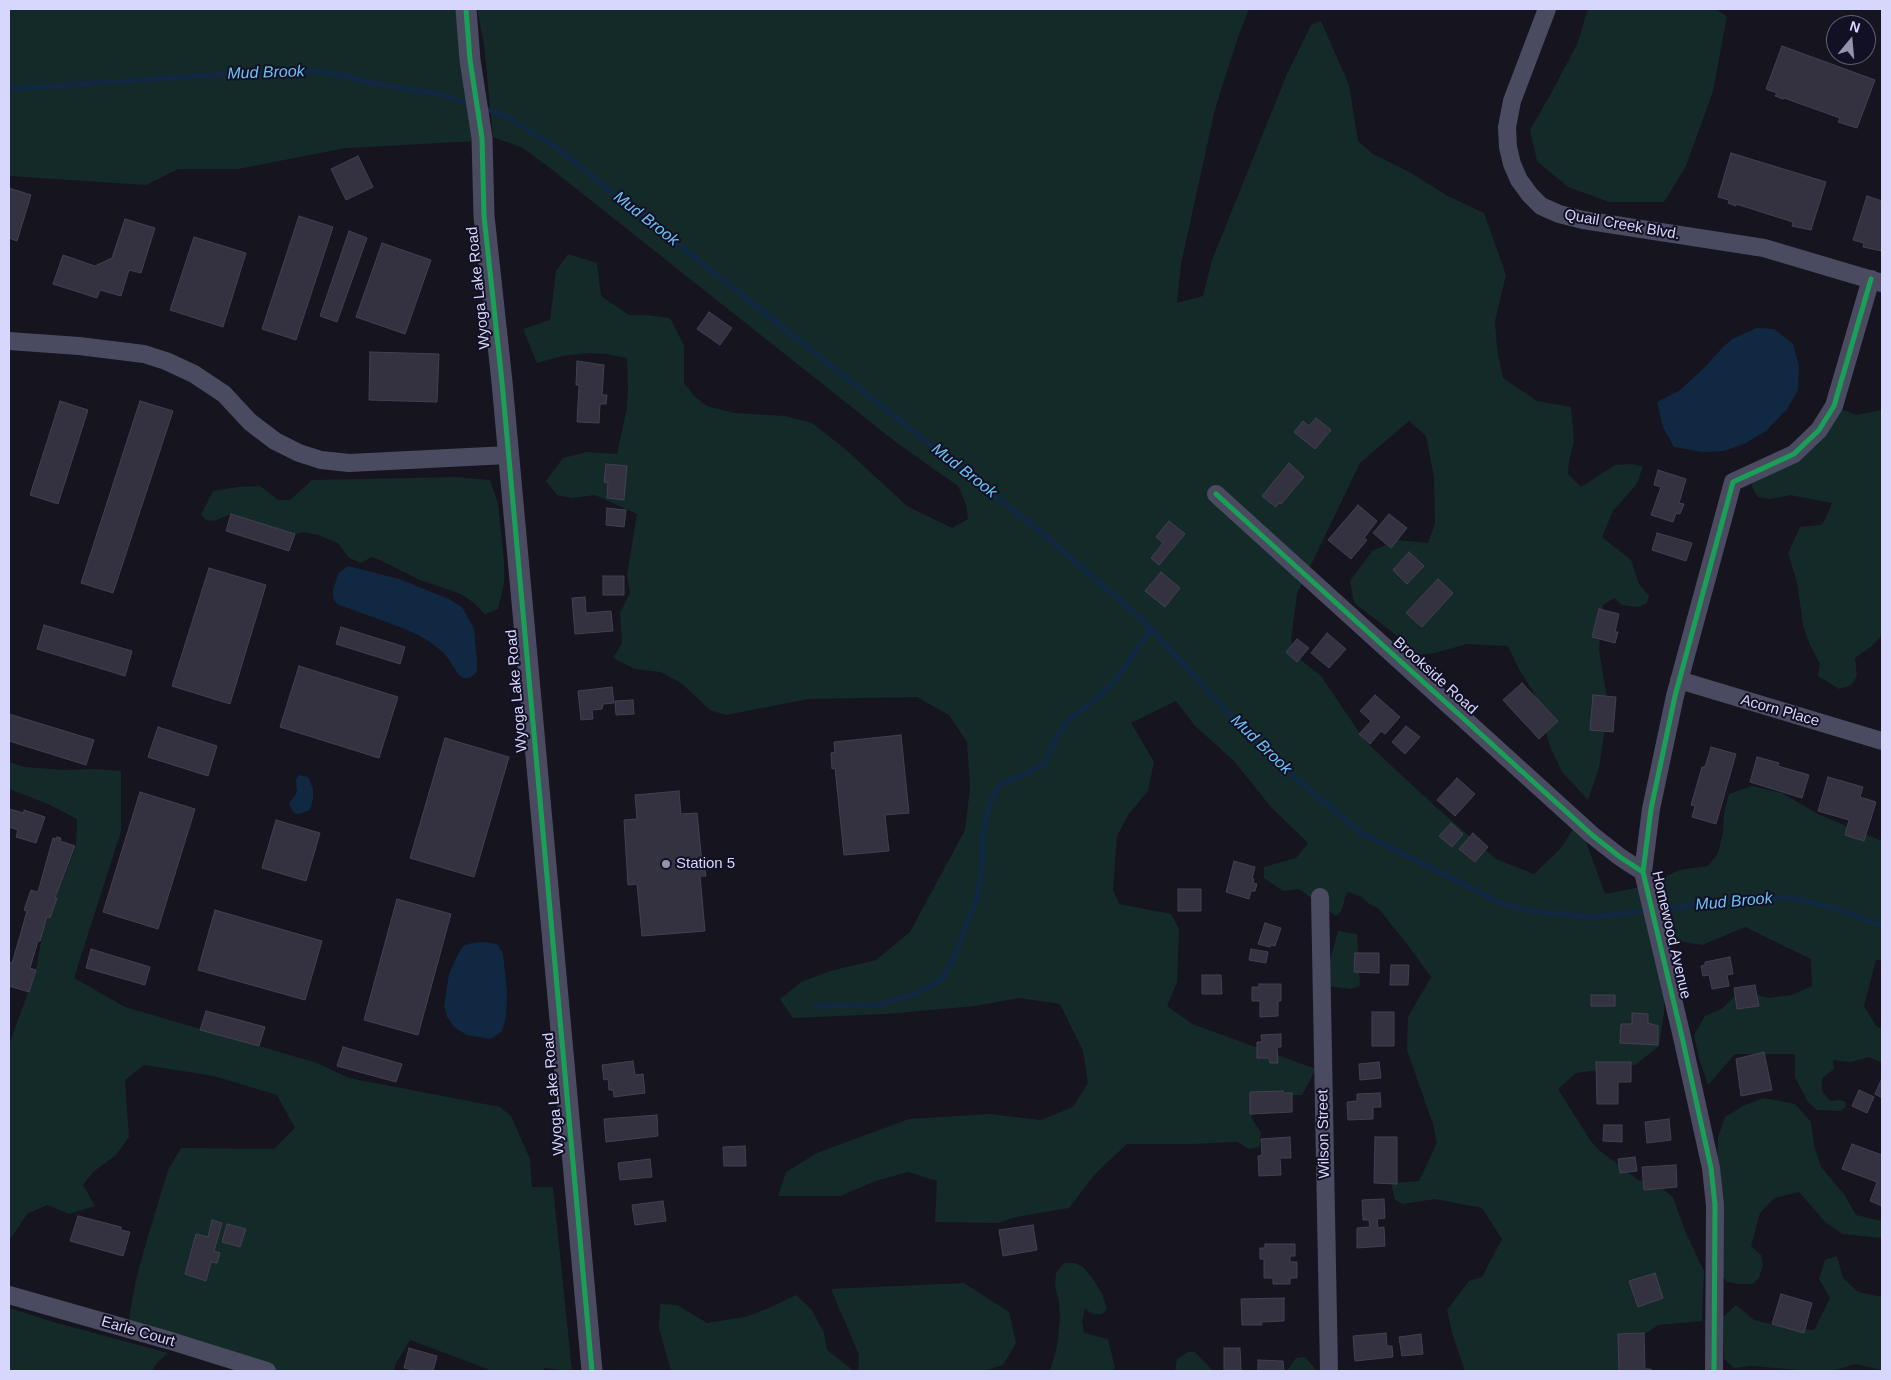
<!DOCTYPE html>
<style>
body{margin:0}
#map{position:relative;width:1891px;height:1380px;overflow:hidden;background:#16141f;font-family:Helvetica,sans-serif}
canvas{display:block}
.frame{position:absolute;inset:0;border:10px solid #d7d6fc;pointer-events:none}
.north{position:absolute;left:1826px;top:15px;width:50px;height:50px;box-sizing:border-box;background:#121024;border:1px solid #615f7a;border-radius:50%;rotate:17deg;font-size:14px;font-weight:700;line-height:20px;text-align:center;color:#d7d6fc}
.north::after{content:'';display:block;margin:auto;width:18px;height:22px;background:#9392af;clip-path:polygon(50% 0,100% 100%,50% 72%,0 100%)}
</style>
<div id="map">
<canvas width="1891" height="1380"></canvas>
<div class="frame"></div>
<div class="north">N</div>
</div>
<script>
const context = document.querySelector('canvas').getContext('2d');
context.lineJoin = 'round';
function paint(path, color) { context.fillStyle = color; context.fill(path, 'evenodd'); }
const shape = rows => new Path2D(rows.map(r => 'M' + r).join(''));
function stroke(path, color, width, dash) { context.strokeStyle = color; context.lineWidth = width; context.lineCap = dash ? 'butt' : 'round'; context.setLineDash(dash || []); context.stroke(path); }
function drawText(font, color, halo, rows, align = 'center') {
  context.font = font + ' Helvetica,sans-serif'; context.lineWidth = 4; context.setLineDash([]); context.textBaseline = 'middle'; context.strokeStyle = halo; context.fillStyle = color; for (const [text, x, y, turn = 0] of rows) {
    context.save(); context.translate(x, y); context.rotate((+turn || 0) * Math.PI / 180); context.textAlign = isNaN(turn) ? turn : align; if (halo) context.strokeText(text, 0, 0); context.fillText(text, 0, 0); context.restore();
  }
}
const green = shape([
 [9,9,466,9,478,141,346,148,238,169,178,169,146,185,9,176],
 [477,9,1249,9,1238,37,1215,109,1181,264,1177,303,1203,296,1212,260,1287,74,1311,25,1321,21,1349,85,1358,141,1373,154,1411,173,1446,195,1484,213,1506,275,1495,321,1497,349,1503,378,1537,401,1571,407,1574,441,1569,462,1568,474,1581,487,1615,465,1633,464,1643,467,1636,485,1613,511,1602,537,1631,560,1639,584,1649,596,1647,603,1638,607,1622,605,1614,598,1603,605,1599,650,1606,693,1605,727,1599,768,1588,800,1562,772,1550,746,1534,693,1519,669,1508,646,1467,644,1435,653,1418,655,1400,638,1354,603,1350,581,1372,551,1397,540,1428,543,1435,523,1434,477,1426,436,1409,421,1360,463,1297,594,1291,640,1297,657,1321,676,1365,741,1438,809,1496,859,1534,874,1561,848,1573,829,1585,839,1605,894,1646,886,1679,870,1708,866,1718,853,1723,833,1724,813,1729,794,1752,786,1782,793,1820,815,1882,841,1882,960,1876,960,1864,1006,1876,1026,1882,1029,1882,1063,1869,1057,1851,1062,1833,1060,1834,1069,1822,1078,1822,1091,1830,1101,1840,1100,1846,1102,1845,1108,1840,1111,1817,1110,1808,1102,1795,1077,1795,1054,1735,1054,1708,1085,1700,1062,1694,1035,1705,1016,1723,1008,1740,990,1769,998,1791,995,1812,986,1811,959,1745,927,1702,945,1673,940,1657,934,1664,979,1664,1013,1659,1046,1635,1065,1576,1073,1558,1089,1590,1140,1599,1150,1638,1180,1655,1183,1673,1197,1685,1231,1704,1271,1702,1321,1658,1325,1640,1337,1631,1371,1465,1371,1453,1336,1447,1310,1469,1281,1482,1277,1502,1239,1482,1208,1435,1199,1403,1204,1395,1200,1391,1183,1419,1181,1437,1143,1433,1124,1407,1050,1408,1017,1431,977,1407,944,1378,908,1368,903,1362,897,1348,892,1345,897,1342,910,1336,916,1299,889,1283,891,1264,878,1264,867,1296,858,1308,843,1271,807,1234,761,1195,726,1176,701,1131,723,1154,762,1148,791,1128,815,1117,836,1113,889,1119,904,1171,914,1179,929,1177,982,1167,1006,1192,1024,1316,1069,1302,1095,1267,1096,1251,1117,1261,1133,1259,1147,1249,1149,1237,1142,1191,1144,1127,1144,1095,1174,1069,1208,1016,1217,998,1223,935,1222,937,1181,908,1172,875,1181,841,1196,778,1196,786,1172,817,1153,909,1119,990,1114,1041,1120,1073,1107,1088,1083,1083,1051,1060,1004,1019,998,975,1006,886,1014,793,1018,780,999,801,982,830,971,876,960,910,932,965,830,970,788,967,742,949,715,917,697,808,699,726,715,710,710,681,683,661,672,635,669,613,658,622,643,620,613,630,593,627,575,637,514,595,495,572,498,557,495,546,481,563,458,587,452,617,454,627,408,628,386,627,358,607,354,590,353,562,356,537,363,523,329,550,320,556,271,568,254,597,263,601,296,629,315,647,315,670,318,684,346,684,383,694,396,707,406,734,413,785,416,812,423,843,447,907,506,952,528,968,519,966,504,958,486,897,443,550,168,523,148,493,137,484,44],
 [1588,9,1714,9,1727,16,1713,91,1686,166,1664,202,1609,202,1568,187,1537,161,1530,130,1553,90,1578,42],
 [1834,406,1856,415,1882,410,1882,635,1872,646,1855,658,1857,676,1851,685,1839,689,1818,676,1820,664,1809,643,1803,625,1797,582,1788,553,1800,527,1821,525,1825,520,1832,503,1790,495,1770,499,1758,497,1752,487,1753,473,1794,454],
 [456,477,490,480,498,504,504,562,504,584,498,609,485,614,474,603,461,594,420,580,380,560,372,557,360,563,348,557,338,543,318,535,304,532,295,534,231,514,214,521,206,520,201,515,213,491,238,487,260,486,278,500,290,500,312,480],
 [9,762,25,767,63,770,95,769,121,771,121,831,74,978,125,1007,317,1063,349,1078,500,1107,511,1116,530,1159,532,1187,553,1187,572,1371,544,1368,543,1371,493,1371,410,1340,395,1365,394,1371,265,1371,127,1329,136,1279,148,1236,168,1170,181,1148,274,1149,295,1128,277,1095,214,1076,144,1065,125,1080,129,1137,116,1155,93,1172,83,1185,95,1206,69,1214,47,1205,27,1214,9,1241,9,1045,36,970,43,930,76,847,77,819,48,804,9,789],
 [1338,931,1357,934,1360,986,1351,989,1328,986,1327,971],
 [1764,1098,1795,1104,1811,1122,1814,1145,1821,1167,1844,1194,1856,1215,1882,1221,1882,1238,1843,1234,1827,1224,1799,1192,1774,1198,1760,1213,1751,1246,1761,1255,1763,1265,1759,1278,1752,1284,1739,1284,1727,1282,1718,1271,1717,1159,1718,1137,1725,1117,1743,1106],
 [1837,1256,1843,1278,1858,1292,1882,1297,1882,1370,1855,1364,1832,1371,1811,1371,1751,1366,1734,1368,1724,1359,1723,1317,1736,1305,1754,1320,1782,1327,1814,1330,1830,1298,1819,1279,1825,1260],
 [1064,1263,1075,1263,1083,1267,1093,1279,1102,1294,1107,1309,1102,1314,1093,1314,1085,1309,1082,1321,1084,1333,1108,1339,1115,1368,1113,1371,1050,1371,1057,1347,1060,1319,1059,1302,1055,1286,1056,1273],
 [964,1283,1009,1312,1016,1343,1003,1365,984,1371,858,1371,859,1355,831,1289],
 [796,1295,812,1310,824,1333,827,1350,854,1371,671,1371,659,1328,660,1304,677,1305,707,1323,745,1317,771,1307],
 [9,1308,57,1323,168,1353,157,1363,152,1371,9,1371],
 [1188,1352,1195,1352,1213,1371,1175,1371,1177,1359],
 [1305,1357,1317,1371,1287,1371,1296,1358]
]);
const water = shape([
 [1757,328,1774,329,1793,344,1799,366,1798,390,1787,409,1766,431,1744,444,1724,451,1703,452,1674,447,1663,427,1657,402,1679,391,1704,368,1723,347,1732,339],
 [348,566,399,579,449,599,462,607,474,629,477,662,477,671,474,675,468,678,464,678,459,675,445,654,430,642,418,635,400,627,337,604,333,598,333,589,339,573],
 [299,775,308,777,313,789,313,799,310,810,299,814,294,813,289,804,297,792,296,780],
 [482,942,492,943,498,945,503,954,507,992,506,1017,502,1031,491,1039,467,1035,455,1028,447,1017,444,1006,449,974,456,958,463,946,472,943]
]);
const stream = shape([
 [9,89,285,70,328,72,371,83,444,95,472,105],
 [483,108,508,117,554,146,1043,534,1144,621,1260,748,1360,832,1501,903,1530,911,1592,917,1758,898,1791,898,1831,907,1882,926],
 [816,1006,876,1005,913,995,942,979,956,954,964,930,977,898,982,867,983,831,989,805,998,786,1045,764,1051,747,1067,721,1099,697,1119,675,1151,629]
]);
const building = shape([
 [1782,46,1875,80,1857,128,1838,122,1840,118,1784,98,1783,99,1775,96,1777,93,1766,89,1782,46],
 [1731,153,1826,182,1811,230,1792,226,1793,222,1736,204,1736,206,1728,203,1729,200,1718,197,1731,153],
 [358,156,373,187,346,200,331,169,358,156],
 [9,188,31,195,17,241,9,238,9,188],
 [1867,196,1882,201,1882,251,1863,247,1864,243,1853,240,1867,196],
 [299,216,333,227,296,340,262,329,299,216],
 [125,219,155,228,141,273,129,270,121,296,100,290,97,298,53,284,63,255,95,266,112,258,125,219],
 [349,231,367,238,337,322,320,316,349,231],
 [194,237,246,253,223,327,170,310,194,237],
 [382,243,431,260,405,334,356,317,382,243],
 [709,312,732,328,720,345,697,329,709,312],
 [370,352,439,354,437,402,369,400,370,352],
 [577,361,604,365,602,395,607,395,606,404,600,404,599,423,577,422,579,385,576,385,577,361],
 [60,401,88,410,58,504,30,495,60,401],
 [140,401,173,411,113,593,81,583,140,401],
 [1316,418,1331,430,1315,449,1294,432,1303,421,1309,426,1316,418],
 [1289,463,1304,477,1281,504,1279,503,1276,507,1262,496,1289,463],
 [606,464,627,466,624,500,607,498,608,483,604,482,606,464],
 [1658,470,1686,479,1679,503,1684,504,1680,514,1676,513,1673,522,1651,515,1661,487,1654,485,1658,470],
 [1358,505,1377,521,1364,538,1367,540,1351,559,1328,540,1358,505],
 [607,508,626,510,624,527,606,525,607,508],
 [231,514,295,534,289,551,226,531,231,514],
 [1389,514,1407,528,1391,548,1373,533,1389,514],
 [1169,521,1185,534,1159,565,1151,558,1163,543,1156,537,1169,521],
 [1657,533,1692,543,1686,561,1652,550,1657,533],
 [1409,552,1424,566,1407,584,1393,570,1409,552],
 [209,568,266,585,230,704,172,686,209,568],
 [1161,572,1180,588,1165,607,1145,591,1161,572],
 [603,576,624,576,624,595,603,595,603,576],
 [1438,579,1453,593,1422,627,1406,613,1438,579],
 [585,597,586,613,611,611,613,631,575,634,572,598,585,597],
 [1599,609,1619,614,1615,632,1618,632,1615,643,1592,637,1599,609],
 [44,625,132,651,125,676,37,649,44,625],
 [341,627,405,647,400,664,336,644,341,627],
 [1327,633,1346,649,1329,668,1311,653,1327,633],
 [1297,639,1309,648,1297,662,1286,652,1297,639],
 [299,666,398,697,379,758,280,727,299,666],
 [1522,683,1558,721,1539,739,1503,700,1522,683],
 [612,687,614,703,603,704,602,709,592,710,593,719,581,720,578,691,612,687],
 [1375,695,1400,717,1385,734,1381,731,1370,744,1359,734,1371,721,1360,711,1375,695],
 [1593,695,1616,697,1613,732,1590,730,1593,695],
 [633,700,634,714,616,715,615,701,633,700],
 [9,714,94,740,86,765,9,741,9,714],
 [1406,726,1420,737,1405,754,1392,742,1406,726],
 [158,727,217,746,208,776,148,757,158,727],
 [901,735,909,813,885,815,889,851,844,855,835,768,832,769,831,753,835,752,834,742,901,735],
 [445,738,509,757,474,877,410,858,445,738],
 [1711,747,1736,754,1716,824,1692,817,1695,806,1691,805,1702,767,1705,767,1711,747],
 [1757,757,1779,763,1778,766,1809,775,1802,798,1750,782,1757,757],
 [1828,777,1863,787,1860,797,1876,802,1864,841,1845,835,1849,820,1818,811,1828,777],
 [1457,778,1475,794,1455,816,1437,800,1457,778],
 [679,791,681,814,697,813,702,863,704,863,706,876,700,876,705,931,642,936,637,884,628,885,624,820,637,819,635,795,679,791],
 [140,792,195,809,158,929,103,912,140,792],
 [9,809,24,813,24,810,45,817,36,843,16,837,18,830,9,827,9,809],
 [276,820,320,833,306,881,262,868,276,820],
 [1451,823,1463,834,1452,847,1439,836,1451,823],
 [1473,833,1488,847,1475,862,1459,849,1473,833],
 [57,837,61,838,60,841,75,846,55,898,57,898,50,918,47,917,40,941,38,941,30,968,36,970,29,992,9,986,9,962,12,963,20,936,27,911,24,910,31,890,38,892,53,838,57,839,57,837],
 [1234,861,1255,867,1252,879,1254,879,1253,883,1257,884,1255,891,1251,891,1249,899,1226,892,1234,861],
 [1178,889,1201,889,1201,911,1178,911,1178,889],
 [397,899,451,914,418,1035,364,1020,397,899],
 [215,910,322,941,305,1000,198,970,215,910],
 [1265,923,1281,928,1275,946,1271,945,1270,947,1258,944,1265,923],
 [91,949,150,967,145,985,86,968,91,949],
 [1251,949,1268,952,1266,963,1249,960,1251,949],
 [1355,953,1379,953,1379,973,1354,972,1355,953],
 [1730,957,1733,974,1727,975,1729,986,1712,989,1709,975,1703,976,1701,966,1705,965,1705,962,1730,957],
 [1391,965,1409,965,1408,985,1390,985,1391,965],
 [1202,975,1221,975,1222,994,1202,994,1202,975],
 [1259,984,1281,984,1281,1001,1278,1001,1278,1016,1260,1017,1260,1001,1252,1001,1252,987,1259,987,1259,984],
 [1755,985,1759,1006,1737,1009,1734,988,1755,985],
 [1591,995,1615,995,1615,1006,1591,1006,1591,995],
 [206,1011,265,1027,259,1046,200,1030,206,1011],
 [1372,1012,1394,1012,1394,1046,1372,1046,1372,1012],
 [1632,1013,1648,1014,1648,1023,1658,1026,1658,1045,1620,1043,1621,1024,1632,1024,1632,1013],
 [1281,1034,1281,1047,1277,1047,1278,1063,1270,1063,1269,1058,1257,1058,1257,1042,1262,1042,1261,1035,1281,1034],
 [343,1047,402,1064,396,1082,337,1066,343,1047],
 [1764,1052,1772,1090,1741,1096,1736,1059,1764,1052],
 [633,1061,635,1075,643,1074,645,1093,614,1097,613,1090,609,1090,608,1079,604,1080,602,1065,633,1061],
 [1379,1062,1381,1078,1360,1080,1359,1064,1379,1062],
 [1596,1062,1631,1062,1631,1082,1618,1082,1618,1104,1597,1104,1596,1062],
 [1882,1078,1882,1098,1875,1094,1882,1078],
 [1859,1090,1874,1097,1867,1113,1852,1106,1859,1090],
 [1283,1091,1284,1093,1292,1093,1292,1112,1250,1114,1250,1092,1283,1091],
 [1380,1093,1381,1107,1373,1107,1373,1119,1348,1120,1347,1102,1357,1101,1357,1094,1380,1093],
 [657,1115,658,1136,606,1142,604,1119,657,1115],
 [1669,1119,1671,1140,1647,1143,1645,1122,1669,1119],
 [1604,1125,1622,1125,1622,1142,1603,1141,1604,1125],
 [1290,1137,1291,1158,1280,1158,1281,1175,1259,1176,1258,1156,1262,1155,1261,1139,1290,1137],
 [1375,1137,1397,1137,1397,1184,1374,1183,1375,1137],
 [1852,1144,1882,1155,1882,1206,1870,1201,1877,1182,1842,1169,1852,1144],
 [745,1146,746,1166,724,1166,723,1147,745,1146],
 [1635,1157,1637,1171,1620,1173,1618,1159,1635,1157],
 [650,1159,652,1177,620,1180,618,1163,650,1159],
 [1676,1165,1677,1187,1644,1190,1642,1167,1676,1165],
 [1384,1199,1385,1218,1377,1219,1378,1228,1384,1227,1385,1246,1357,1248,1357,1228,1370,1227,1369,1220,1363,1220,1362,1200,1384,1199],
 [663,1201,666,1221,635,1225,632,1205,663,1201],
 [78,1216,121,1227,121,1230,130,1232,123,1256,70,1241,78,1216],
 [212,1220,222,1223,214,1251,220,1253,217,1263,211,1262,206,1281,185,1274,196,1234,208,1237,212,1220],
 [227,1224,246,1229,240,1247,222,1242,227,1224],
 [1033,1225,1037,1250,1003,1256,999,1230,1033,1225],
 [1265,1244,1295,1244,1295,1256,1290,1256,1290,1262,1297,1262,1297,1278,1290,1278,1290,1284,1273,1284,1273,1278,1264,1278,1264,1259,1260,1259,1260,1248,1265,1248,1265,1244],
 [1655,1273,1663,1298,1638,1307,1629,1281,1655,1273],
 [1781,1294,1812,1303,1804,1333,1772,1324,1781,1294],
 [1284,1298,1284,1321,1261,1322,1262,1325,1242,1325,1241,1299,1284,1298],
 [1386,1333,1387,1346,1392,1346,1393,1357,1355,1361,1353,1336,1386,1333],
 [1644,1333,1645,1369,1651,1369,1652,1371,1619,1371,1618,1334,1644,1333],
 [1421,1334,1423,1354,1402,1356,1399,1337,1421,1334],
 [409,1348,437,1356,433,1371,418,1371,404,1368,409,1348],
 [1224,1348,1240,1348,1241,1370,1224,1370,1224,1348],
 [1258,1360,1283,1361,1284,1371,1258,1371,1258,1360]
]);
const minor = shape([
 [1547,9,1512,101,1507,127,1508,147,1512,164,1519,180,1530,195,1541,206,1559,214,1583,220,1764,248,1882,283],
 [9,341,79,346,144,354,166,361,194,374,224,394,250,422,275,441,299,453,321,460,349,463,508,455],
 [1216,494,1592,835,1620,857,1643,872],
 [1679,680,1882,741],
 [1320,897,1329,1371],
 [9,1295,171,1341,267,1371],
 [1714,1371,1715,1205,1711,1168,1682,1037,1643,872,1651,809,1675,696,1733,482,1794,454,1819,430,1834,406,1871,279]
]);
const tertiary = shape([
 [466,9,470,60,482,138,484,216,502,382,592,1371]
]);
const cycleway = shape([
 [466,9,470,60,482,138,484,216,502,382,592,1371],
 [1216,494,1592,835,1620,857,1643,872],
 [1714,1371,1715,1205,1711,1168,1682,1037,1643,872,1651,809,1675,696,1733,482,1794,454,1819,430,1834,406,1871,279]
]);
const markers = [
 [666,864,5,"#9392af"]
];
const streetNames = [
 ["Quail Creek Blvd.",1622,225,10],
 ["Wyoga Lake Road",479,288,-96],
 ["Brookside Road",1435,676,42],
 ["Wyoga Lake Road",517,691,-95],
 ["Acorn Place",1780,711,16],
 ["Homewood Avenue",1671,935,77],
 ["Wyoga Lake Road",554,1094,-95],
 ["Wilson Street",1324,1134,-91],
 ["Earle Court",138,1332,16]
];
const poiNames = [
 ["Station 5",676,864]
];
const waterNames = [
 ["Mud Brook",266,73,-2],
 ["Mud Brook",646,219,38],
 ["Mud Brook",964,471,38],
 ["Mud Brook",1261,745,44],
 ["Mud Brook",1734,902,-5]
];
paint(green, '#142a29');
paint(water, '#112843');
stroke(stream, '#112843', 5);
paint(building, '#343241');
stroke(building, '#424052', 1);
stroke(minor, '#4a4b60', 18);
stroke(tertiary, '#4a4b60', 21);
stroke(cycleway, '#1a9f57', 5);
for (const [x, y, r, color] of markers) { const dot = new Path2D(); dot.arc(x, y, r, 0, 2 * Math.PI); context.fillStyle = color; context.fill(dot); stroke(dot, '#121024', 2); }
drawText('15px', '#d7d6fc', '#121024', streetNames);
drawText('15px', '#d7d6fc', '#121024', poiNames, 'left');
drawText('italic 16px', '#6bc2f6', '#121024', waterNames);
</script>
